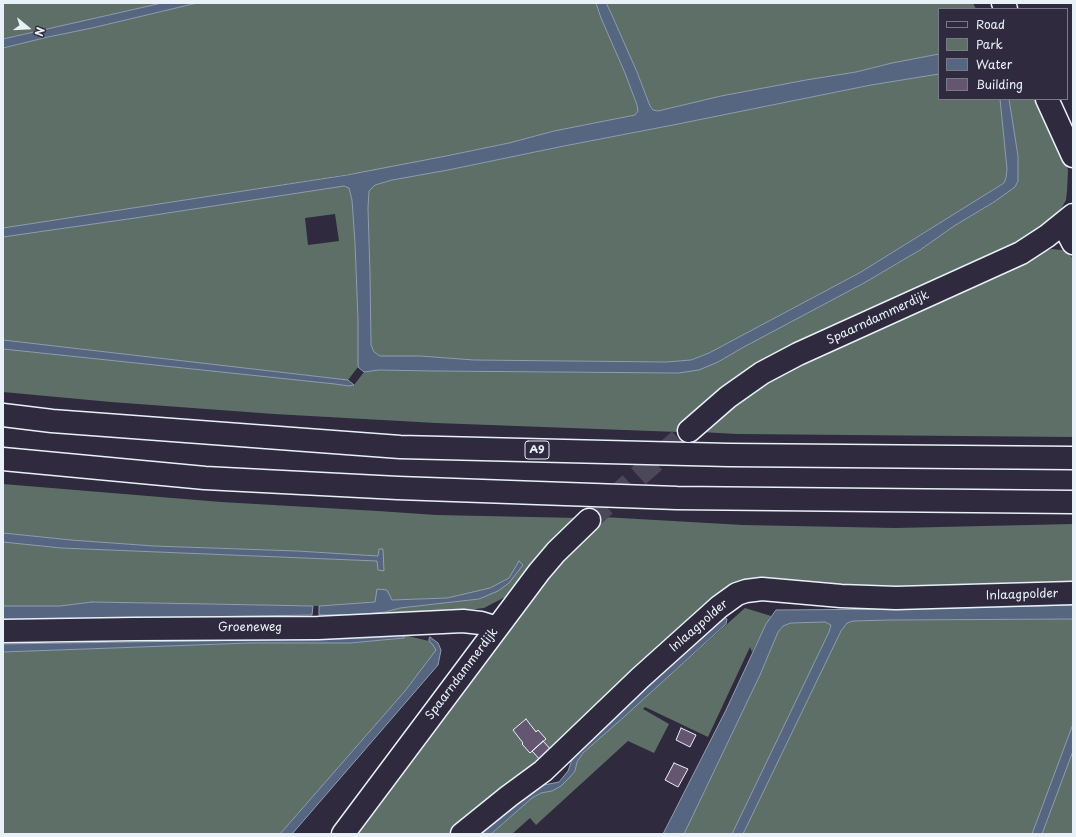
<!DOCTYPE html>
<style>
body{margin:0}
#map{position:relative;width:1076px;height:837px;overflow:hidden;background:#2f2a3d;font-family:"Playpen Sans",sans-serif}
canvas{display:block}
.frame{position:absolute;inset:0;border:4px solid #e8f1f8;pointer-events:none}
.legend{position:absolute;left:938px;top:8px;width:130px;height:92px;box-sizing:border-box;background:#2f2a3d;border:1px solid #797a88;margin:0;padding:5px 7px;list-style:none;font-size:12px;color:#e8f1f8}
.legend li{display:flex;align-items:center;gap:8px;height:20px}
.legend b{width:20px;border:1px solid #797a88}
.north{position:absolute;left:8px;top:8px;width:40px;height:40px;-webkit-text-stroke:3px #2f2a3d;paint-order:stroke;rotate:108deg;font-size:11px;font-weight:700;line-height:16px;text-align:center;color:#e8f1f8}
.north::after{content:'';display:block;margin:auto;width:14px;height:18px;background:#e8f1f8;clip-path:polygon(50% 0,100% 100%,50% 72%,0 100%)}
</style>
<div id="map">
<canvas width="1076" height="837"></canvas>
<div class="frame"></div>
<ul class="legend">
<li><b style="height:5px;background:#2f2a3d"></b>Road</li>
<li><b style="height:11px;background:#5e6f67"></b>Park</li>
<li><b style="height:11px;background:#566680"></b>Water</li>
<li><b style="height:11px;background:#645571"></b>Building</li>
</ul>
<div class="north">N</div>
</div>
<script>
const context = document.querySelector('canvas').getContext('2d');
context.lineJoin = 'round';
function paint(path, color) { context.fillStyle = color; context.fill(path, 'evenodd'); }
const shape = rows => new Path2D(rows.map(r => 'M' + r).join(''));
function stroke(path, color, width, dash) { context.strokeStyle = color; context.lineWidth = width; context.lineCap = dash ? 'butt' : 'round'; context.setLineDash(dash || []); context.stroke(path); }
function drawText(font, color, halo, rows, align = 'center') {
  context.font = font + ' "Playpen Sans",sans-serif'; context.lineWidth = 3; context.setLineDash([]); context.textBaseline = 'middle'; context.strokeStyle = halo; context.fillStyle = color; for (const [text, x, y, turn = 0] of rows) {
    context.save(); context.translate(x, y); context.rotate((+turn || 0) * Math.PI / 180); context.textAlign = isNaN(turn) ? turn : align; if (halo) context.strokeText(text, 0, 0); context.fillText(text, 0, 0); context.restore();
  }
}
const green = shape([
 [3,3,162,3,3,39],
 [197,3,596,3,601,18,625,73,639,111,635,115,554,131,509,143,446,156,376,170,281,185,3,228,3,48,48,37,92,28],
 [606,3,973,3,976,9,939,9,939,54,892,63,856,72,806,80,721,96,658,111,653,110,650,106,637,72,611,13],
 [939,74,939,99,1000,99,1007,169,1006,178,1004,183,861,272,709,353,691,360,666,362,474,360,420,356,380,356,374,352,371,345,370,274,368,208,369,191,375,185,392,180,448,170,564,146,678,124,871,85],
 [1009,99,1037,99,1063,155,1068,170,1067,191,1066,200,1061,209,1055,218,1035,234,704,405,678,432,436,423,274,414,111,402,3,392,3,349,335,384,349,386,354,385,364,372,379,370,433,371,678,373,718,362,742,348,864,283,920,250,954,226,994,202,1018,181,1018,156],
 [344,186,349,188,352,200,355,243,358,320,358,367,348,380,3,340,3,237,135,218],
 [335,214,339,241,308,245,305,218],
 [1052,249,1062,250,1067,253,1073,258,1073,437,737,434,700,432,727,409,782,371,1045,251],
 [3,484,221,502,378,511,436,515,580,518,509,595,484,608,402,618,385,612,400,608,479,599,509,583,520,562,509,578,501,584,491,588,447,598,392,600,378,589,376,602,319,606,92,602,60,606,3,606,3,542,61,548,378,561,378,570,379,549,378,556,297,551,154,546,71,540,3,533],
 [603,517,743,525,895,528,1073,524,1073,588,968,592,755,584,618,693,453,834,353,834,537,589,569,551],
 [745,608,771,616,752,652,750,647,708,737,645,707,643,709,669,724,654,753,628,741,536,825,530,818,512,834,491,834,532,798,541,793,552,791,561,786,570,777,575,771,577,762,583,753],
 [1073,619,1073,724,1032,834,743,834,841,631,847,623,853,621,892,620],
 [825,622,831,625,829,632,732,834,684,834,760,675,778,632,783,626,791,623],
 [404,635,429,641,437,649,405,691,280,834,3,834,3,652,250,643,350,643,404,638],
 [1073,751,1073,834,1042,834]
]);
const water = shape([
 [162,3,197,3,92,28,48,37,3,48,3,39,162,3],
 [596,3,606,3,611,13,637,72,650,106,653,110,658,111,721,96,806,80,856,72,892,63,939,54,939,74,871,85,678,124,564,146,448,170,392,180,375,185,369,191,368,208,370,274,371,345,374,352,380,356,420,356,474,360,666,362,691,360,709,353,861,272,1004,183,1006,178,1007,169,1000,99,1009,99,1018,156,1018,181,1015,187,994,202,954,226,920,250,864,283,742,348,718,362,699,370,678,373,433,371,379,370,364,372,358,367,358,320,355,243,352,200,349,188,344,186,135,218,3,237,3,228,347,175,446,156,509,143,554,131,635,115,638,111,637,105,625,73,601,18,596,3],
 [3,340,348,380,354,385,349,386,335,384,3,349,3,340],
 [3,533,71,540,154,546,297,551,378,556,379,549,383,549,384,571,378,570,377,561,61,548,3,542,3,533],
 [519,561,523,565,509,583,498,591,479,599,400,608,385,612,355,615,319,615,319,606,375,602,377,589,387,590,392,600,447,598,490,588,509,578,519,561],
 [92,602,209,604,313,606,312,615,3,620,3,606,60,606,92,602],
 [1073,605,1073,619,892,620,853,621,847,623,841,631,743,834,732,834,829,632,831,625,825,622,791,623,783,626,778,632,760,675,684,834,663,834,726,710,766,624,776,610,916,609,1073,605],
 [725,618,727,619,726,624,625,716,583,753,577,762,575,771,570,777,561,786,552,791,541,793,532,798,491,834,480,834,502,815,539,786,559,782,568,771,574,754,633,699,725,618],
 [404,635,404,638,350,643,250,643,3,652,3,644,257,640,404,635],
 [430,637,438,643,441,650,438,665,292,834,280,834,405,691,436,650,433,645,429,641,429,639,430,637],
 [1073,724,1073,751,1042,834,1032,834,1073,724]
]);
const building = shape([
 [526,719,536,732,538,730,546,739,530,753,522,744,523,743,513,730,526,719],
 [681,728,696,735,690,747,676,740,681,728],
 [543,741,553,752,542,762,532,751,543,741],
 [674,763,688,769,678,787,665,780,674,763]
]);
const minorTunnel = shape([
 [589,520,689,431]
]);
const minor = shape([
 [1003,3,1006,9],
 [1047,99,1073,156],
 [1063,224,1073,243],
 [689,431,728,397,762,373,798,354,1021,253,1047,236,1073,215],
 [3,631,135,629,318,628,463,621,481,623,497,628],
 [343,834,539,572,556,552,589,520],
 [462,834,509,796,543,771,640,678,719,607,737,594,746,591,762,589,841,596,896,598,1073,593]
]);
const highway = shape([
 [3,415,52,421,400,447,729,455,1073,458],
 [3,459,205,478,398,488,677,498,1073,502]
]);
const shields = [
 [537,450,24]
];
const shieldNames = [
 ["A9",537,450]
];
const streetNames = [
 ["Spaarndammerdijk",878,318,-25],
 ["Inlaagpolder",1022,595,-2],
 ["Inlaagpolder",699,626,-41],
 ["Groeneweg",250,628],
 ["Spaarndammerdijk",462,674,-53]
];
paint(green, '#5e6f67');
paint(water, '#566680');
stroke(water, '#909eb0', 1);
paint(building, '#645571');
stroke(building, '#e8f1f8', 1);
stroke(minorTunnel, '#4b4859', 22, [22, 11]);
stroke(minor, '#e8f1f8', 25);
stroke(highway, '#e8f1f8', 25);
stroke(minor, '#2f2a3d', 22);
stroke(highway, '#2f2a3d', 22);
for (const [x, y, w] of shields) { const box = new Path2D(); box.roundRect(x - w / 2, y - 9, w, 18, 3); context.fillStyle = '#2f2a3d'; context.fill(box); stroke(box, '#e8f1f8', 1); }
drawText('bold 11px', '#e8f1f8', null, shieldNames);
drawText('12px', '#e8f1f8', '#2f2a3d', streetNames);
</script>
